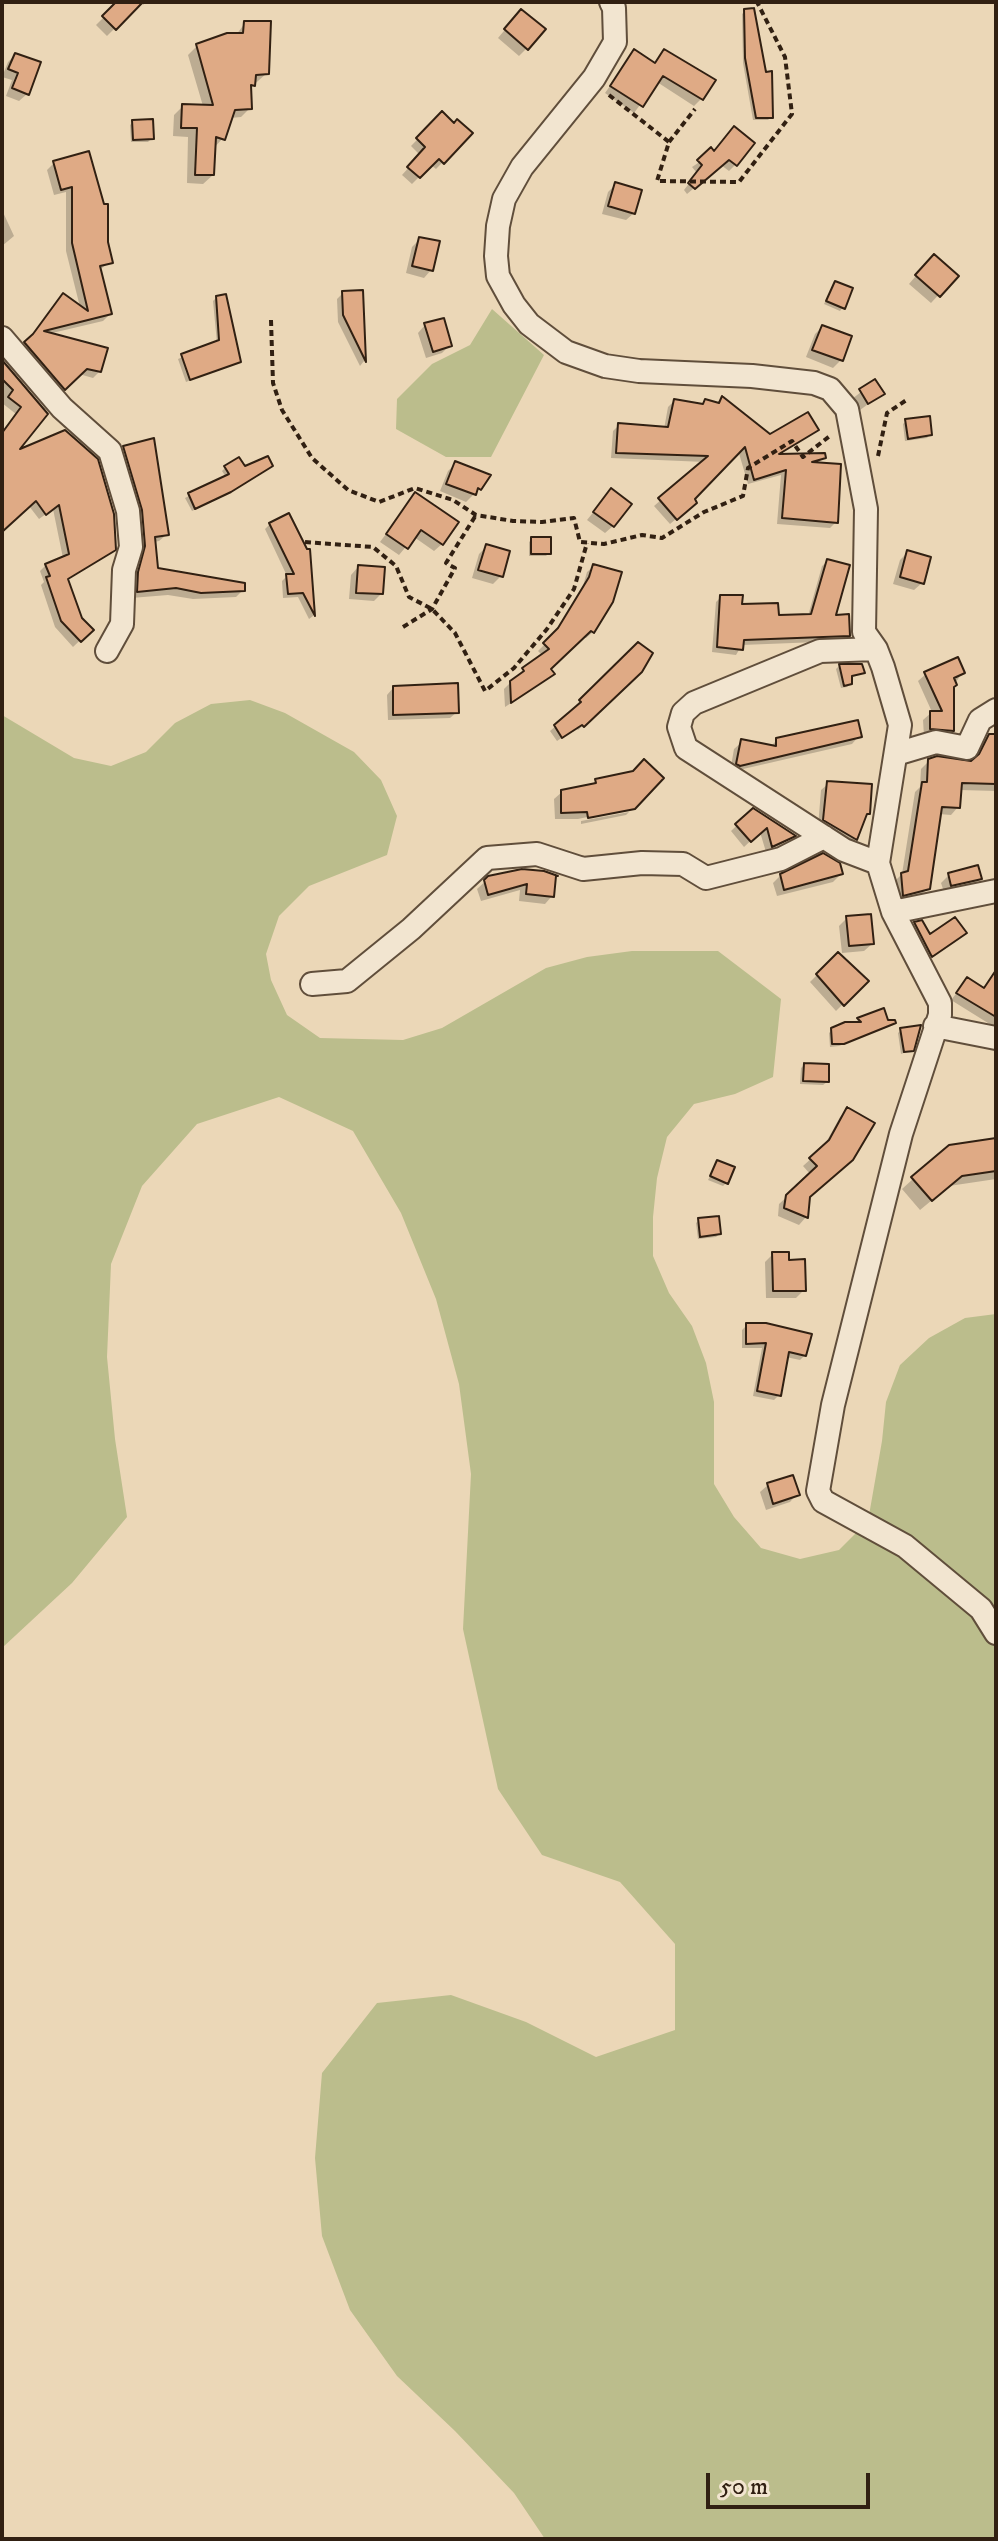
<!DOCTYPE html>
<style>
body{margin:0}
#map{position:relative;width:998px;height:2541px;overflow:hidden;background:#ebd7b7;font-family:"IM FELL DW Pica",serif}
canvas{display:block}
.frame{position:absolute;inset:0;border:4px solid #312012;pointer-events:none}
.scale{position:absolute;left:706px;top:2473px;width:164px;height:36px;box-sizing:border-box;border:4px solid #312012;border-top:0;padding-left:10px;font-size:24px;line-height:28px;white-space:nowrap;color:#312012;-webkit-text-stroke:6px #f2e5d0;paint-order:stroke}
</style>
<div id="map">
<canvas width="998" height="2541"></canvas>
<div class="frame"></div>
<div class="scale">50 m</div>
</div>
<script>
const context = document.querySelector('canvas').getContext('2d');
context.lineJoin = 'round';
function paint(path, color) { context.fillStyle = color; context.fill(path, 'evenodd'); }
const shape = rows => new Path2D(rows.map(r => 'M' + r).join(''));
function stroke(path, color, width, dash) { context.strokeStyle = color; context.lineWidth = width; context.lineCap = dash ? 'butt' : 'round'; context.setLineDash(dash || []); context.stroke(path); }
const green = shape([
 [492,309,544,355,491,457,446,457,396,429,397,399,432,364,470,345],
 [250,700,285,713,354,752,381,780,397,816,387,855,309,886,279,916,266,954,271,980,287,1015,320,1038,403,1040,442,1028,546,968,587,957,632,951,718,951,781,999,773,1077,735,1094,694,1104,667,1137,657,1178,653,1217,653,1256,669,1293,692,1326,706,1363,714,1402,714,1484,734,1517,761,1548,800,1559,839,1550,868,1521,882,1441,886,1402,900,1365,929,1338,965,1318,996,1314,996,2539,545,2539,514,2493,455,2431,397,2376,350,2310,322,2236,315,2158,322,2073,377,2003,451,1995,526,2022,596,2057,675,2030,675,1944,620,1882,542,1855,498,1789,463,1629,471,1474,459,1384,436,1299,401,1213,353,1131,279,1097,197,1124,142,1186,111,1264,107,1357,115,1439,127,1517,72,1583,2,1648,2,715,74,758,111,766,146,752,175,723,211,704]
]);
const shadow = shape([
 [119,2,146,2,143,5,141,2,107,36,96,25],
 [745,11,764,74,771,117,768,120,753,120,743,63,742,14],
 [514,19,527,48,519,56,498,38],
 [245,23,267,73,249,89,250,108,241,117,230,118,223,138,213,149,213,175,203,184,187,183,188,137,173,136,174,115,183,106,203,106,188,55,197,46,236,35],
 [664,51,701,99,694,106,657,82,634,113,605,93,634,52,653,64],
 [15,55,27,94,19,101,6,96,12,80,2,77,8,62],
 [442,114,454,125,470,134,436,169,431,165,412,184,402,175,420,155,411,146],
 [133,122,152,138,148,142,131,142,130,125],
 [727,135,735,165,729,171,721,165,687,194,684,190,697,173,692,167,713,153],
 [88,154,111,262,99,270,110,314,103,321,48,334,100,371,93,378,79,374,58,395,18,350,29,340,80,307,66,251,66,192,54,195,47,170,54,163],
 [615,185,634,213,626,220,602,214,608,192],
 [2,210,14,236,2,246],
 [420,239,431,270,424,278,406,273,412,247],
 [926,264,956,276,931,303,909,284],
 [835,283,843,307,840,311,824,304],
 [362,292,364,361,360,366,338,322,337,299,343,293],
 [217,297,239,361,186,382,178,359,217,343,213,301],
 [425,325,450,345,442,353,426,358,418,333],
 [822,327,841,360,833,368,806,357,815,334],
 [2,362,46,414,14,455,114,549,67,580,80,619,91,630,73,647,55,627,41,585,44,582,40,571,46,565,63,558,53,509,39,519,29,506,2,530,2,434,16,414,2,403],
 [874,382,882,394,860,410,852,399],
 [722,399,770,437,810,435,776,456,823,458,816,465,836,522,830,528,777,524,781,475,748,484,738,450,692,499,689,508,670,524,654,506,705,462,611,458,613,431,619,425,664,429,668,407,674,401,701,406,706,401,717,405],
 [906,421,930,434,927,438,905,441,903,424],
 [124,448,166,535,159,541,154,542,156,570,243,590,236,597,193,599,168,595,131,598,117,455],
 [455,464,480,488,466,502,440,491,448,471],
 [225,468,268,469,226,495,192,511,185,498,226,477,222,471],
 [415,495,442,544,434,551,414,537,399,555,380,542],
 [604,499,613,526,605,533,587,520],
 [270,524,308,551,313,616,309,619,298,597,283,598,282,581,287,576,265,529],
 [532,539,549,553,546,556,529,556,529,542],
 [486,547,501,576,493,584,472,578,479,554],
 [908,552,922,583,914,590,893,584,900,560],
 [828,561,833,617,848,635,843,641,742,645,736,655,712,652,716,602,721,597,740,606,777,617,808,616,822,566],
 [594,566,593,632,586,638,583,636,549,669,552,674,546,680,505,707,504,689,523,670,543,656,538,651,552,637,583,586,587,572],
 [358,567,382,593,374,601,349,599,351,575],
 [638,645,631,682,578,730,576,728,557,741,550,731,578,707,576,705],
 [839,666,861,666,862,673,850,678,850,684,847,687,841,688,836,669],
 [962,673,952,688,952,730,945,738,924,736,923,720,932,712,918,681,926,674],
 [393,688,457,712,450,718,388,720,387,695],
 [859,736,852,744,730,772,734,749,742,742,770,747,777,740],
 [990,736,996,736,996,791,960,790,958,807,951,815,939,814,928,888,920,896,895,902,894,882,902,874,915,792,920,787,921,769,929,761,973,762,982,744],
 [596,781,634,807,578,819,555,819,554,799,562,792,590,786],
 [828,784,863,818,855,839,849,845,818,827,821,790],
 [753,810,793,836,787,841,766,852,760,832,744,847,731,831],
 [629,812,626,815,581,824,581,821],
 [522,871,552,896,545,904,519,901,520,890,481,901,477,889,489,878],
 [841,874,833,882,777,896,773,883,781,875],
 [949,875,980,879,973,886,944,892,941,883],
 [847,918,872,944,864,951,842,953,839,926],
 [921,923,930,937,959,938,926,961,910,929,915,924],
 [838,954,866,981,836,1011,810,982],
 [996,974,996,1028,951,1000,967,980,983,990],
 [882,1011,887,1022,893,1022,890,1026,839,1046,830,1047,829,1033,832,1030,854,1024,858,1020],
 [901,1030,912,1050,901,1054,898,1033],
 [804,1065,827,1082,823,1085,800,1084,801,1068],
 [847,1110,808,1198,806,1217,799,1225,778,1216,779,1204,811,1175,803,1166,823,1148,840,1117],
 [996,1140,996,1179,949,1186,920,1210,902,1189,913,1179],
 [718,1162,726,1183,723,1186,708,1180],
 [699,1220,719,1234,716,1237,698,1239,696,1223],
 [773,1254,787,1262,804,1290,796,1298,766,1298,765,1262],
 [747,1325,805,1355,800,1360,786,1357,779,1395,774,1400,753,1396,762,1348,742,1348,742,1330],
 [768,1485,797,1494,790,1502,766,1510,760,1492]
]);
const building = shape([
 [116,2,143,2,116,30,102,16,116,2],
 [754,8,766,72,772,71,773,118,756,118,745,58,744,9,754,8],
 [521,9,546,29,528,50,504,29,521,9],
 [244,21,271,21,269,74,256,75,255,86,251,85,252,109,235,110,225,140,216,137,214,175,195,175,197,128,181,128,182,104,213,105,196,44,227,33,243,33,244,21],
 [634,49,655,63,664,49,716,80,703,100,663,76,643,107,610,86,634,49],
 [15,53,41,62,29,95,12,88,18,73,8,69,15,53],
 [442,111,454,123,457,119,473,133,444,164,439,159,420,178,407,167,425,147,416,138,442,111],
 [153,119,154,139,133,140,132,120,153,119],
 [734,126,755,143,737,166,729,160,695,189,688,183,702,165,697,160,711,147,714,151,734,126],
 [89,151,104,204,108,204,108,242,113,263,100,266,112,314,44,331,108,348,101,372,87,369,65,390,24,342,33,334,63,293,88,311,72,243,72,187,61,190,53,161,89,151],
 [615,182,642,190,635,214,608,206,615,182],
 [419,237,440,241,433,271,412,266,419,237],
 [934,254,959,276,940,297,915,275,934,254],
 [835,281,853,288,845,309,826,301,835,281],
 [363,290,366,362,343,315,342,291,363,290],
 [226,294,241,362,190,380,181,354,219,340,216,296,226,294],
 [444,318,452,346,433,352,424,323,444,318],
 [822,325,852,336,843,361,812,350,822,325],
 [2,360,48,414,20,449,65,430,98,459,114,514,116,550,68,579,82,618,94,630,81,642,61,621,46,577,50,576,45,564,69,554,59,505,46,515,36,501,2,532,2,433,21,407,8,397,13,390,2,379,2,360],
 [875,379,885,394,868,404,859,389,875,379],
 [722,396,770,434,808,412,819,430,779,454,825,453,826,458,812,462,841,464,838,523,782,518,786,470,754,480,745,447,695,499,697,503,677,520,658,498,708,456,616,453,618,423,668,427,674,399,703,404,705,399,719,403,722,396],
 [930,416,932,435,908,439,905,419,930,416],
 [154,438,169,535,155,537,158,568,245,583,245,591,201,593,176,588,137,592,138,572,145,546,142,510,123,446,154,438],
 [268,456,273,466,231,492,195,509,188,493,229,474,224,466,239,457,245,466,268,456],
 [455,461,491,475,481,490,478,488,476,495,446,484,455,461],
 [611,488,632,504,614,527,593,512,611,488],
 [415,492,459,522,443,545,421,530,408,549,386,534,415,492],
 [289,513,307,549,310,549,315,616,303,593,288,594,286,574,294,574,269,523,289,513],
 [531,537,551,537,551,554,531,554,531,537],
 [486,544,510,551,503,577,478,570,486,544],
 [907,550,931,557,924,584,900,577,907,550],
 [827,559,850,565,836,615,849,614,850,636,744,640,743,650,717,647,720,595,743,595,742,604,778,603,779,615,811,614,827,559],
 [593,564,622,572,613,602,594,633,591,631,551,669,555,674,511,703,510,681,524,671,522,668,549,649,543,643,558,628,589,577,593,564],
 [358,565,385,567,383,594,356,593,358,565],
 [638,642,653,653,642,672,584,727,582,725,562,738,554,725,581,702,579,700,638,642],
 [958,657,965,673,954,678,957,685,954,687,954,731,930,729,930,711,942,711,924,672,958,657],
 [839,664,862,664,865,673,852,676,852,684,844,686,839,664],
 [458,683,459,713,393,715,393,686,458,683],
 [858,720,862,737,740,766,736,764,741,739,776,746,776,738,858,720],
 [989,734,996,734,996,784,962,783,960,808,942,807,930,889,903,896,901,873,908,871,922,782,927,782,928,759,937,756,971,761,979,754,989,734],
 [644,759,664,778,635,809,588,818,587,812,561,813,561,790,596,783,595,779,633,771,644,759],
 [827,781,872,784,870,814,867,814,857,840,823,820,827,781],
 [753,808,796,836,772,847,767,828,751,842,735,824,753,808],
 [823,853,840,863,843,874,784,890,780,874,823,853],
 [978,865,982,879,951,886,948,873,978,865],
 [522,869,544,871,558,876,556,876,554,897,526,894,527,884,488,895,484,880,488,876,522,869],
 [871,914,874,944,849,946,846,916,871,914],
 [955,917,967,933,932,957,914,922,922,920,930,934,955,917],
 [838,952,869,981,844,1006,816,974,838,952],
 [996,970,996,1017,956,993,967,977,984,988,996,970],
 [884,1008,888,1020,895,1020,896,1023,844,1044,832,1044,831,1028,845,1022,861,1022,857,1018,884,1008],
 [921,1025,914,1051,904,1052,900,1028,921,1025],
 [804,1063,829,1064,829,1082,803,1081,804,1063],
 [847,1107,875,1123,853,1160,810,1197,808,1218,784,1208,786,1195,817,1166,809,1158,829,1140,847,1107],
 [996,1138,996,1171,962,1176,932,1201,911,1177,949,1145,996,1138],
 [717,1160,735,1167,728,1184,710,1176,717,1160],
 [719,1216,721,1234,700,1237,698,1218,719,1216],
 [772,1252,789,1252,789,1260,805,1259,806,1291,773,1291,772,1252],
 [746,1323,766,1323,812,1334,806,1356,789,1352,781,1396,757,1391,766,1343,746,1344,746,1323],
 [793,1475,800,1495,773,1504,767,1483,793,1475]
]);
const path = shape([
 [609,95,669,142,657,181,739,182,792,114,785,57,757,2],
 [669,142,695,109],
 [271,320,273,383,282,410,312,458,348,490,379,502,415,488,453,500,476,515,513,521,542,522,574,518,580,542,604,544,642,535,662,538,704,512,743,496,748,468,792,441,803,457,831,435],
 [878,456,887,413,908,399],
 [305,542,373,547,396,566,409,597,432,609,455,633,485,691,514,668,547,629,574,589,587,543],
 [403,627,432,609,455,568,446,563,476,515]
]);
const minor = shape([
 [611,2,614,8,615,42,594,78,522,167,504,199,498,226,496,256,498,276,514,305,529,324,566,352,605,366,639,371,752,376,814,383,830,389,847,409,866,509,864,632,876,649,883,667,900,725,878,863,893,912,940,1003,940,1015,901,1134,833,1405,818,1491,823,1501,905,1546,981,1609,996,1633],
 [2,338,62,408,110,451,128,511,131,547,124,570,122,624,107,651],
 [876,649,820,651,694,703,683,713,679,727,686,748,844,850,878,863],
 [896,754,936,742,967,748,980,720,996,710],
 [893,912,996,891],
 [312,984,347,981,411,929,487,858,537,854,583,869,642,863,683,864,706,878,781,859,824,837],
 [935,1026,996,1038]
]);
paint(green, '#bbbd8c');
paint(shadow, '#0003');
paint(building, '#dfaa85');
stroke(building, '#312012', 2);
stroke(minor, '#604e3b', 26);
stroke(path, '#312012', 4, [6, 4]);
stroke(minor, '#f2e5d0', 22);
</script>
